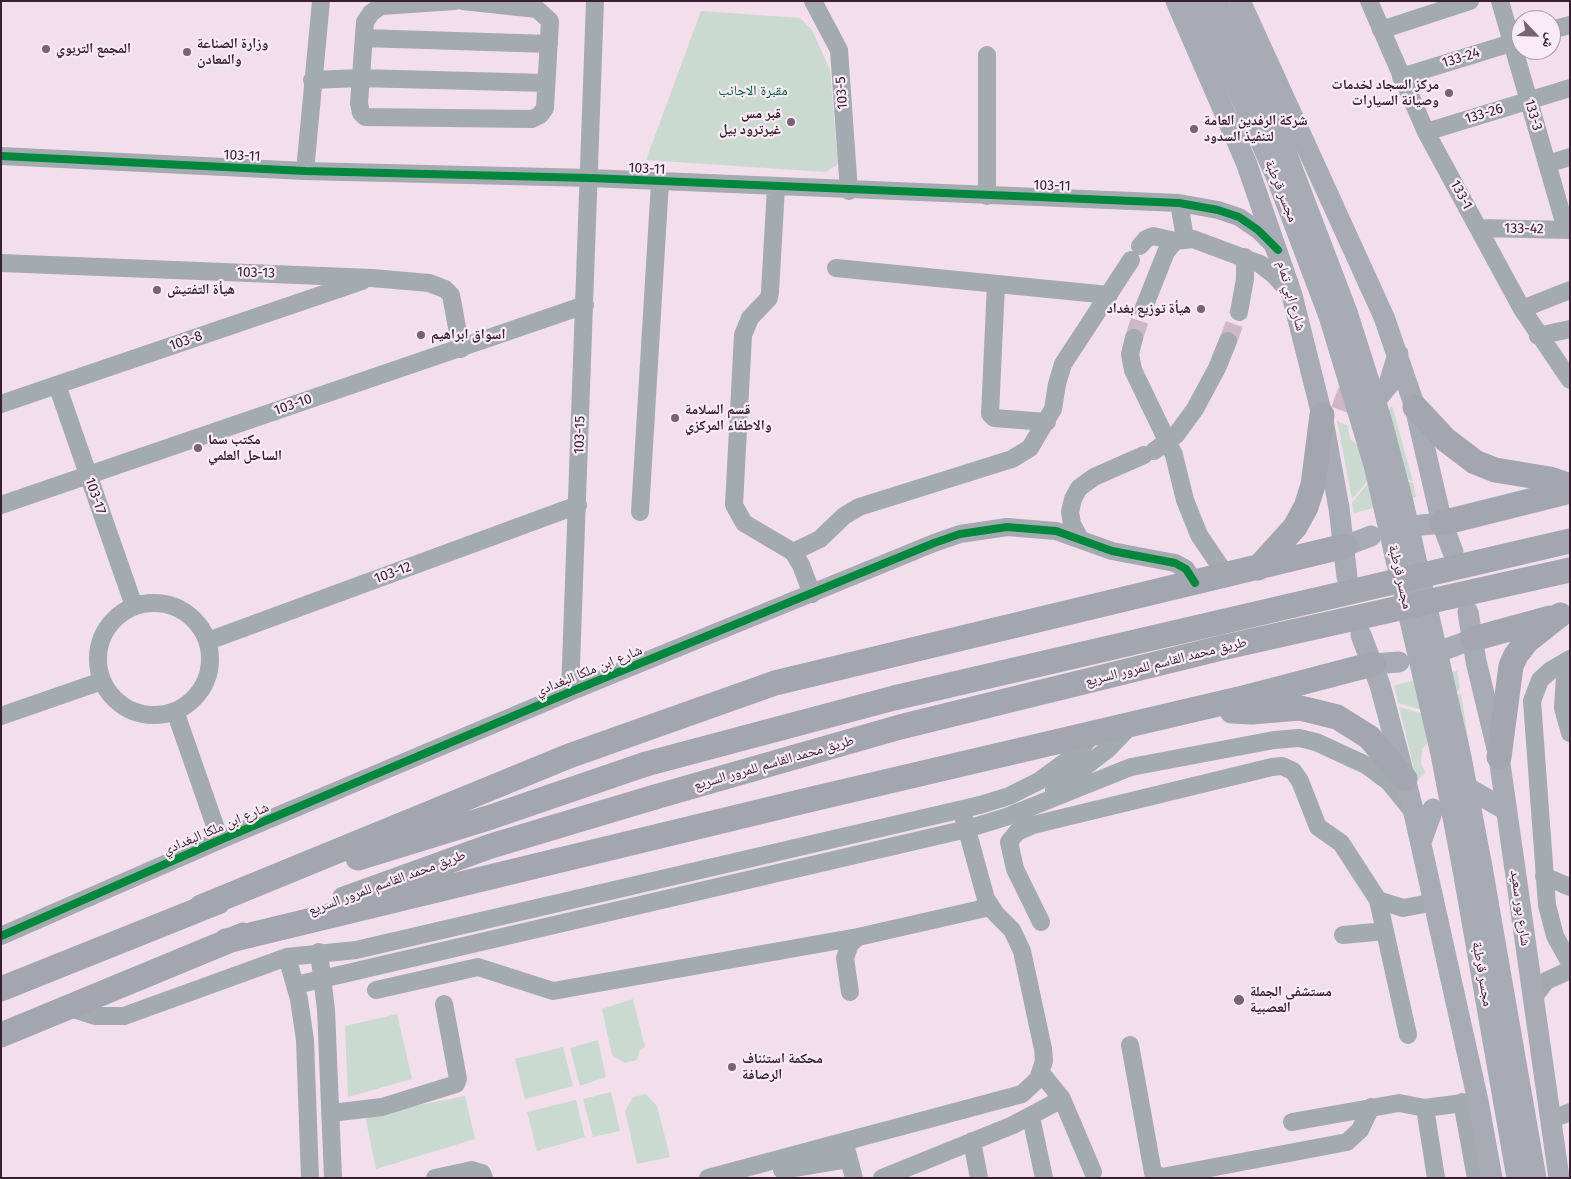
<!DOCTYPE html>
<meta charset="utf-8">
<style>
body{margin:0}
#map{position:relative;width:1571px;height:1179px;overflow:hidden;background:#f3deec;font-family:"Fira Sans","Noto Naskh Arabic",sans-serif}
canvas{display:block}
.frame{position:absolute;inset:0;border:2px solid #382032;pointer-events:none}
.north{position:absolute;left:1511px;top:10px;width:50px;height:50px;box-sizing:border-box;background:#f8ebf4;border:1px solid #ab9aa6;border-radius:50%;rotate:114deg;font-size:14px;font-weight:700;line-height:20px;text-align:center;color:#382032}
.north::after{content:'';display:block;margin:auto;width:18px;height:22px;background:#796273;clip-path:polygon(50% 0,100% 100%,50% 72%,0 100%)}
</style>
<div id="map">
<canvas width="1571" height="1179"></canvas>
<div class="frame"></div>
<div class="north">ش</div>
</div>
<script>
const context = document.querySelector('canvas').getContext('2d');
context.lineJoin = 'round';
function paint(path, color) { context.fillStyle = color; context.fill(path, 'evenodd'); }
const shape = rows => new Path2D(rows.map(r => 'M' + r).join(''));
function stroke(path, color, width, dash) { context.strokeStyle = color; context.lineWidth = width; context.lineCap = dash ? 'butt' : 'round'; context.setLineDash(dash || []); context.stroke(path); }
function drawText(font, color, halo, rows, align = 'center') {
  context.font = font + ' "Fira Sans","Noto Naskh Arabic",sans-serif'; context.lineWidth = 4.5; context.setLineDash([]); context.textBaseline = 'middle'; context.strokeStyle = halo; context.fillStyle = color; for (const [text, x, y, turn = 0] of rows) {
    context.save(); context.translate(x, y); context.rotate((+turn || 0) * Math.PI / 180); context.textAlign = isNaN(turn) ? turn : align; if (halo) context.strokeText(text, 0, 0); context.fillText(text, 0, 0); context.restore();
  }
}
const green = shape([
 [701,11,800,18,812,30,830,70,838,164,826,172,646,160],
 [1392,406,1413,481,1377,470,1352,499,1337,421,1348,426,1350,439,1361,449],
 [1377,472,1413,483,1416,497,1354,513,1352,503],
 [1457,671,1460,689,1433,713,1398,703,1394,685],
 [1461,693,1470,751,1432,739,1422,749,1421,763,1425,772,1417,781,1399,707,1434,717],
 [633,999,645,1047,640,1049,637,1060,625,1063,612,1055,602,1009],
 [397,1014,412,1079,348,1097,345,1026],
 [598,1040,606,1077,580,1086,570,1048],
 [563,1047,573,1086,525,1099,515,1059],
 [611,1092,620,1131,593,1137,583,1099],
 [646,1094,657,1106,670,1157,637,1164,625,1111,633,1097],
 [465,1096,475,1139,376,1169,365,1116],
 [576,1100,585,1137,537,1151,527,1112]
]);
const minorTunnel = shape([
 [1134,338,1143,310],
 [1228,341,1239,312]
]);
const majorTunnel = shape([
 [1335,397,1354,404,1372,401]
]);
const minor = shape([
 [455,1,381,6,371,13,365,22,359,103,361,113,365,117,532,119,540,115,545,108,550,21,537,9,463,1],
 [813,1,839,50,849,191],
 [1369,1,1426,132,1522,309,1570,380],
 [1500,1,1566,229,1570,228],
 [1381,30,1470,1],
 [1551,30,1570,25],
 [364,38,549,44],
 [987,55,987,196],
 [1401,77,1521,40],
 [312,80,360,78,546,83],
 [1426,132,1570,88],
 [1,156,305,171,590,178,1179,203,1218,210,1239,217,1258,230,1274,246],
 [1547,164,1570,157],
 [305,171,321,1],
 [776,187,770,292,769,298,750,318,743,335,734,505,744,523,793,552,801,565,812,594],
 [1179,203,1185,238],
 [1478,228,1570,230],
 [1140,246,1146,239,1153,236,1175,241,1193,239,1260,264,1273,274,1289,291],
 [1,263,372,278,429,283,445,289,451,295,461,349],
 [836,268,1109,295],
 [996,284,990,414,994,418,1047,422],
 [1522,309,1570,290],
 [1143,310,1166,252,1175,241],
 [1239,312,1245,279,1245,257],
 [1538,336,1570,329],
 [1134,338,1130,354,1133,370,1174,455,1185,500,1199,535,1226,575],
 [57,385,134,606],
 [1,404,362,281],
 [1154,451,1176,435,1195,409,1217,368,1228,341],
 [1,505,585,305],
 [640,512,660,182],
 [1080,539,1072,524,1070,512,1073,499,1079,488,1094,477,1144,455],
 [793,552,820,539,844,516,859,507,1012,459,1030,448,1053,409,1057,384,1063,364,1131,260],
 '98 659a56 56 0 1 1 112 0a56 56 0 1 1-112 0Z',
 [208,641,578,505],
 [1570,659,1551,670,1540,680,1532,701,1547,905,1555,936,1570,963],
 [1566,661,1563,708,1570,733],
 [570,692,595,1],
 [175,711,220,840],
 [1,716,102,681],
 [1054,790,1108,749,1132,724],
 [1544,876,1570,887],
 [1378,900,1408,1035],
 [1041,922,1015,869,1009,842,1017,832,1033,825,1272,767,1282,766,1293,771,1300,781,1318,827,1341,843,1378,900,1403,908,1435,902],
 [1343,935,1385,931],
 [1,936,220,840,570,692,934,543,960,534,1007,527,1056,531,1112,551,1175,563,1186,569,1195,583],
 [319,952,326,1010,333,1178],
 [287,957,299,999,305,1040,310,1178],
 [296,985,967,829,1006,817,1131,767,1274,740,1299,738,1316,742,1366,765,1389,782,1411,809],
 [376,990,478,967,553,991,858,937],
 [850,992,845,958,850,944,858,937,990,907],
 [1533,998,1546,981,1570,970],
 [67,1007,95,1016,124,1016,287,957,356,950,980,805,1009,796,1039,781,1076,754,1094,733],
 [1130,1045,1153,1173,1162,1177,1347,1142,1360,1130,1371,1107],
 [1041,1073,1062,1099,1093,1172],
 [1462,1102,1476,1178],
 [1425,1108,1436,1178],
 [331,1113,382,1107,456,1084,458,1079,444,1004],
 [1031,1117,1044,1178],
 [1550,1120,1570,1112],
 [1292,1122,1399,1103,1425,1108,1478,1101],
 [972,1141,979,1178],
 [846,1148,854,1178],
 [782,1170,848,1159],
 [435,1178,472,1170,482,1173,484,1178],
 [708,1178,1011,1097,1022,1094,1038,1079,1044,1061,1043,1049,1022,951,1012,930,996,914,986,899,964,819],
 [882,1178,1013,1125,1062,1099]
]);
const major = shape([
 [1176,1,1246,162,1292,295,1322,415,1339,508,1347,577],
 [1198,1,1276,176,1329,316],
 [1217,1,1279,134,1347,312],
 [1240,1,1384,317,1415,407,1442,523,1453,552],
 [1379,396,1389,384,1398,354],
 [1412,526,1442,523],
 [1345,546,1371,536],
 [1468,612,1476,661,1499,757,1559,1178],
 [1361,635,1380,685,1414,813,1478,1101,1492,1178],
 [1441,651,1473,639],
 [1373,664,1399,662],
 [1473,791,1506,810],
 [1421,842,1433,809],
 [1482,867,1536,1178],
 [1463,870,1517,1178]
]);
const highway = shape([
 [1415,407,1446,440,1475,462,1495,470,1550,479,1570,486],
 [1442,523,1570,491],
 [1258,568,1295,527,1306,507,1313,485,1322,415],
 [1473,639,1550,618],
 [1232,711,1252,712,1300,708,1337,717,1369,737,1405,779],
 [1499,757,1511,666,1516,655,1527,641,1560,615],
 [358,858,488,818,646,764],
 [344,899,491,846,655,797],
 [201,907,569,756,775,683,1345,546],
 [226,941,804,801,1239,699,1373,664],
 [1,989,218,902],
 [1,1035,243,935]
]);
const majorBridge = shape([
 [1347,312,1381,419,1403,502,1461,757,1482,867],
 [1329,316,1374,465,1441,754,1463,870]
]);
const highwayBridge = shape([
 [646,764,894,698,1570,541],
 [655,797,900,727,1221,648,1570,570]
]);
const cycleway = shape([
 [1,156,305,171,590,178,1179,203,1218,210,1239,217,1258,230,1278,250],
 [1,936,220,840,570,692,934,543,960,534,1007,527,1056,531,1112,551,1175,563,1186,569,1195,583]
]);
const markers = [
 [46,49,5,"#796273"],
 [187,52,5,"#796273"],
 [1449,93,5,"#796273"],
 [791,122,5,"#796273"],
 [1194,129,5,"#796273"],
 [157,290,5,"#796273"],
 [1201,309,5,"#796273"],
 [421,335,5,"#796273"],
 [675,418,5,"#796273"],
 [198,448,5,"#796273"],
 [1239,1000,6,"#796273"],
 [732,1067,5,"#796273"]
];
const poiNames = [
 ["وزارة الصناعة",197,44],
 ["والمعادن",197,60],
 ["المجمع التربوي",56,49],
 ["مركز السجاد لخدمات",1439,85,"right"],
 ["وصيانة السيارات",1439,101,"right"],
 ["قبر مس",781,114,"right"],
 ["غيرترود بيل",781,130,"right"],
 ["شركة الرفدين العامة",1204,121],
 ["لتنفيذ السدود",1204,137],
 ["هيأة التفتيش",167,290],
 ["هيأة توزيع بغداد",1191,309,"right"],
 ["اسواق ابراهيم",431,335],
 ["قسم السلامة",685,410],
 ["والاطفاء المركزي",685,426],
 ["مكتب سما",208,440],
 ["الساحل العلمي",208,456],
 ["مستشفى الجملة",1250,992],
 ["العصبية",1250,1008],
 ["محكمة استئناف",742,1059],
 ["الرصافة",742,1075]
];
const streetNames = [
 ["133-24",1461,58,-17],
 ["103-5",842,93,-94],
 ["133-26",1484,114,-17],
 ["133-3",1533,115,74],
 ["103-11",242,156,3],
 ["103-11",647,169,3],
 ["103-11",1052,186,2],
 ["مجسر قرطبة",1281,191,68],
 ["133-1",1461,195,62],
 ["133-42",1524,229,1],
 ["103-13",256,273,2],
 ["شارع ابي تمام",1291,296,74],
 ["103-8",186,341,-19],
 ["103-10",293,405,-19],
 ["103-15",580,435,-88],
 ["103-17",95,496,71],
 ["103-12",393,573,-20],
 ["مجسر قرطبة",1400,577,77],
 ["طريق محمد القاسم للمرور السريع",1166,662,-14],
 ["شارع ابن ملكا البغدادي",589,671,-22],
 ["طريق محمد القاسم للمرور السريع",774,763,-16],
 ["شارع ابن ملكا البغدادي",216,829,-23],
 ["طريق محمد القاسم للمرور السريع",387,883,-20],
 ["شارع بور سعيد",1520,908,82],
 ["مجسر قرطبة",1482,974,80]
];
const parkNames = [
 ["مقبرة الاجانب",753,91]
];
paint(green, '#cadad0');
stroke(minorTunnel, '#ceb8c7', 18, [18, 9]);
stroke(majorTunnel, '#ceb8c7', 21, [21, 11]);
stroke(minor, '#a3aab0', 18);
stroke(major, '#a7abb3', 21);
stroke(highway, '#a3a6ae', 25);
stroke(majorBridge, '#a7abb3', 21);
stroke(highwayBridge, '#a3a6ae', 25);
stroke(cycleway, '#00873e', 8);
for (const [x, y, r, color] of markers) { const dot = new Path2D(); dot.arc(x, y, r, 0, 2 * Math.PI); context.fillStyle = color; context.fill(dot); stroke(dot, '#f8ebf4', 2); }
drawText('bold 14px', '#382032', '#f8ebf4', poiNames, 'left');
drawText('14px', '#382032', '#f8ebf4', streetNames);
drawText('14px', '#005a35', '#f8ebf4', parkNames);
</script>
